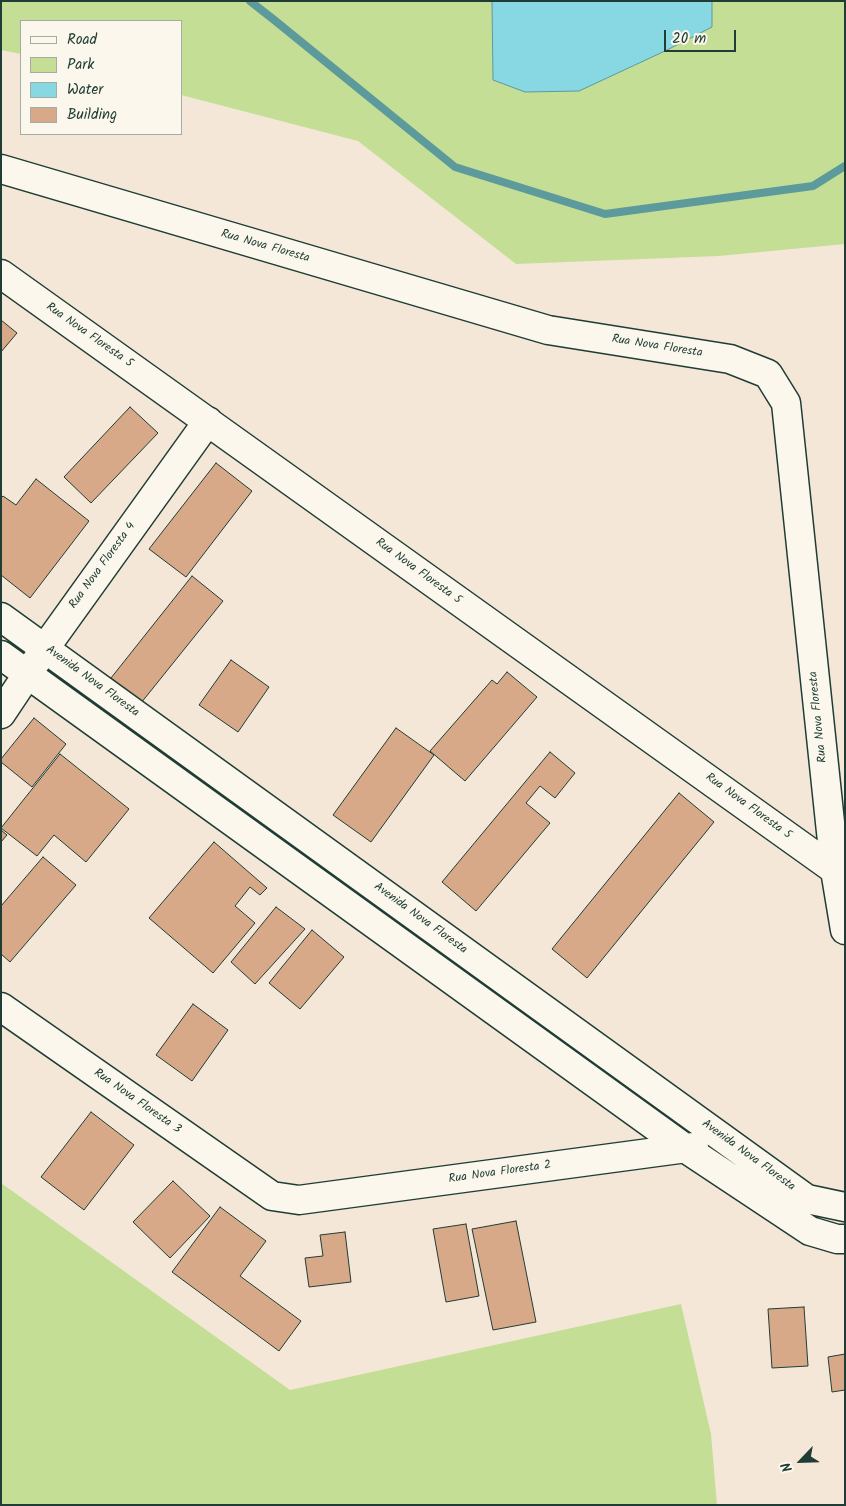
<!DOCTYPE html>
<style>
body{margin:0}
#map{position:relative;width:846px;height:1506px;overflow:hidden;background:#f4e7d8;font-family:Kalam,sans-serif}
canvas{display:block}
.frame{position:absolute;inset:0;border:2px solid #1f3d34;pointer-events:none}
.legend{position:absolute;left:20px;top:20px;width:162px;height:115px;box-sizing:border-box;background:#fbf7ec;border:1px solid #a3ada2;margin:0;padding:6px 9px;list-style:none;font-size:15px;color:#1f3d34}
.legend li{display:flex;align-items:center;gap:10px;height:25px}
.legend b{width:25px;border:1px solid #a3ada2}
.north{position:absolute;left:776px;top:1436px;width:50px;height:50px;-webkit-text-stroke:4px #fbf7ec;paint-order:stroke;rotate:246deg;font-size:14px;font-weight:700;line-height:20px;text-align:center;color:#1f3d34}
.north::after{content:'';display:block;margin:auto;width:18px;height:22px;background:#1f3d34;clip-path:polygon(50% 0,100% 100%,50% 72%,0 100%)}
.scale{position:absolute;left:664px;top:30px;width:72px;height:22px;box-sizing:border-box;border:2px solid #1f3d34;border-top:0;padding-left:6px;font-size:15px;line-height:18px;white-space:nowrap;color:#1f3d34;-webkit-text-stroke:4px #fbf7ec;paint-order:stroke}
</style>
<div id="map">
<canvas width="846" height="1506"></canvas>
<div class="frame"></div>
<ul class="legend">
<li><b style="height:6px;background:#fbf7ec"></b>Road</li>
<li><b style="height:14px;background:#c5de95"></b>Park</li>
<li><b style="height:14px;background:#87d8e2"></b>Water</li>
<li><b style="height:14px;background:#d7a988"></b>Building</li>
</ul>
<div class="north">N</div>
<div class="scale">20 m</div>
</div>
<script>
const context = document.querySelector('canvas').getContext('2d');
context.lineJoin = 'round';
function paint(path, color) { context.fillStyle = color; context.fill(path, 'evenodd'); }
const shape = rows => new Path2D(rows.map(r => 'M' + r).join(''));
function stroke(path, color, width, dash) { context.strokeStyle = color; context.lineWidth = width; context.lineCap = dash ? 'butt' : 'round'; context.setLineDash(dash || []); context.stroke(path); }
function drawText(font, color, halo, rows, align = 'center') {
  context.font = font + ' Kalam,sans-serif'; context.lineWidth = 4.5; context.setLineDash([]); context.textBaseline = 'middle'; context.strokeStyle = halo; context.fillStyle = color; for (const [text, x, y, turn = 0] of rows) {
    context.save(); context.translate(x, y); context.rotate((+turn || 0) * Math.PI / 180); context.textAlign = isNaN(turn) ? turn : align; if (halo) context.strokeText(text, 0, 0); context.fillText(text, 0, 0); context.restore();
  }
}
const green = shape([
 [1,1,845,1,845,244,719,256,516,264,358,141,181,95,181,21,21,21,21,54,1,50],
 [1,1183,290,1390,681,1304,711,1434,717,1505,1,1505]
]);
const water = shape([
 [492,1,712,1,712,27,665,51,579,91,525,92,493,80,492,1]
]);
const stream = shape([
 [250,1,273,19,455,167,605,214,813,186,845,166]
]);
const building = shape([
 [1,320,17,333,1,352,1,320],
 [130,407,158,433,91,503,64,477,130,407],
 [216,463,252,491,186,577,149,549,216,463],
 [36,479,89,521,30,598,1,575,1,498,3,496,16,505,36,479],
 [192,576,223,601,141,703,111,678,192,576],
 [231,660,269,687,238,732,199,705,231,660],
 [507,672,537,697,465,781,430,751,492,680,497,684,507,672],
 [34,718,66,744,32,787,1,762,1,759,34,718],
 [396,728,434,755,371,842,333,815,396,728],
 [550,752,575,773,555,798,540,786,526,803,550,823,476,911,442,882,550,752],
 [60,754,129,809,86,862,54,835,37,856,1,828,60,754],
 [679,793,714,822,587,978,552,949,679,793],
 [1,830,7,835,1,842,1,830],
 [214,842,267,888,260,895,250,887,235,906,255,923,213,973,149,918,214,842],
 [43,857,76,885,10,962,1,954,1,906,43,857],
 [276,907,305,929,255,984,231,962,276,907],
 [312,930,344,957,300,1009,269,983,312,930],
 [193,1004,228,1030,192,1081,156,1055,193,1004],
 [91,1112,134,1145,84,1210,41,1177,91,1112],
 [173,1181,210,1216,170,1258,133,1222,173,1181],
 [220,1207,266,1241,240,1276,301,1321,279,1351,172,1272,220,1207],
 [516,1221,536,1322,493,1330,472,1229,516,1221],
 [466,1224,479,1296,446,1302,433,1229,466,1224],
 [345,1232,351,1282,309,1287,305,1258,323,1256,320,1235,345,1232],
 [804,1307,808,1366,772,1368,768,1309,804,1307],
 [845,1354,845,1390,832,1392,828,1357,845,1354]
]);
const minor = shape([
 [1,169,548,330,730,359,768,374,786,403,835,870,845,930],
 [1,274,835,870],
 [1,617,807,1199,845,1207],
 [1,655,685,1148,810,1231,837,1239,845,1239],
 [1,714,45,648,208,421],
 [1,1007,272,1196,299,1200,694,1147]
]);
const streetNames = [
 ["Rua Nova Floresta",265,247,16],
 ["Rua Nova Floresta 5",89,336,35],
 ["Rua Nova Floresta",657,347,9],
 ["Rua Nova Floresta 4",103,566,-54],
 ["Rua Nova Floresta 5",418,572,36],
 ["Avenida Nova Floresta",92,682,36],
 ["Rua Nova Floresta",819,717,-96],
 ["Rua Nova Floresta 5",748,807,36],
 ["Avenida Nova Floresta",420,919,36],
 ["Rua Nova Floresta 3",137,1102,35],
 ["Avenida Nova Floresta",748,1156,36],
 ["Rua Nova Floresta 2",500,1173,-8]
];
paint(green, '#c5de95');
paint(water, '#87d8e2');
stroke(water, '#5d9a9c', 1);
stroke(stream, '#5d9a9c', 8);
paint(building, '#d7a988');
stroke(building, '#1f3d34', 1);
stroke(minor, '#1f3d34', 31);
stroke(minor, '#fbf7ec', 28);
drawText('12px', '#1f3d34', '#fbf7ec', streetNames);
</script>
